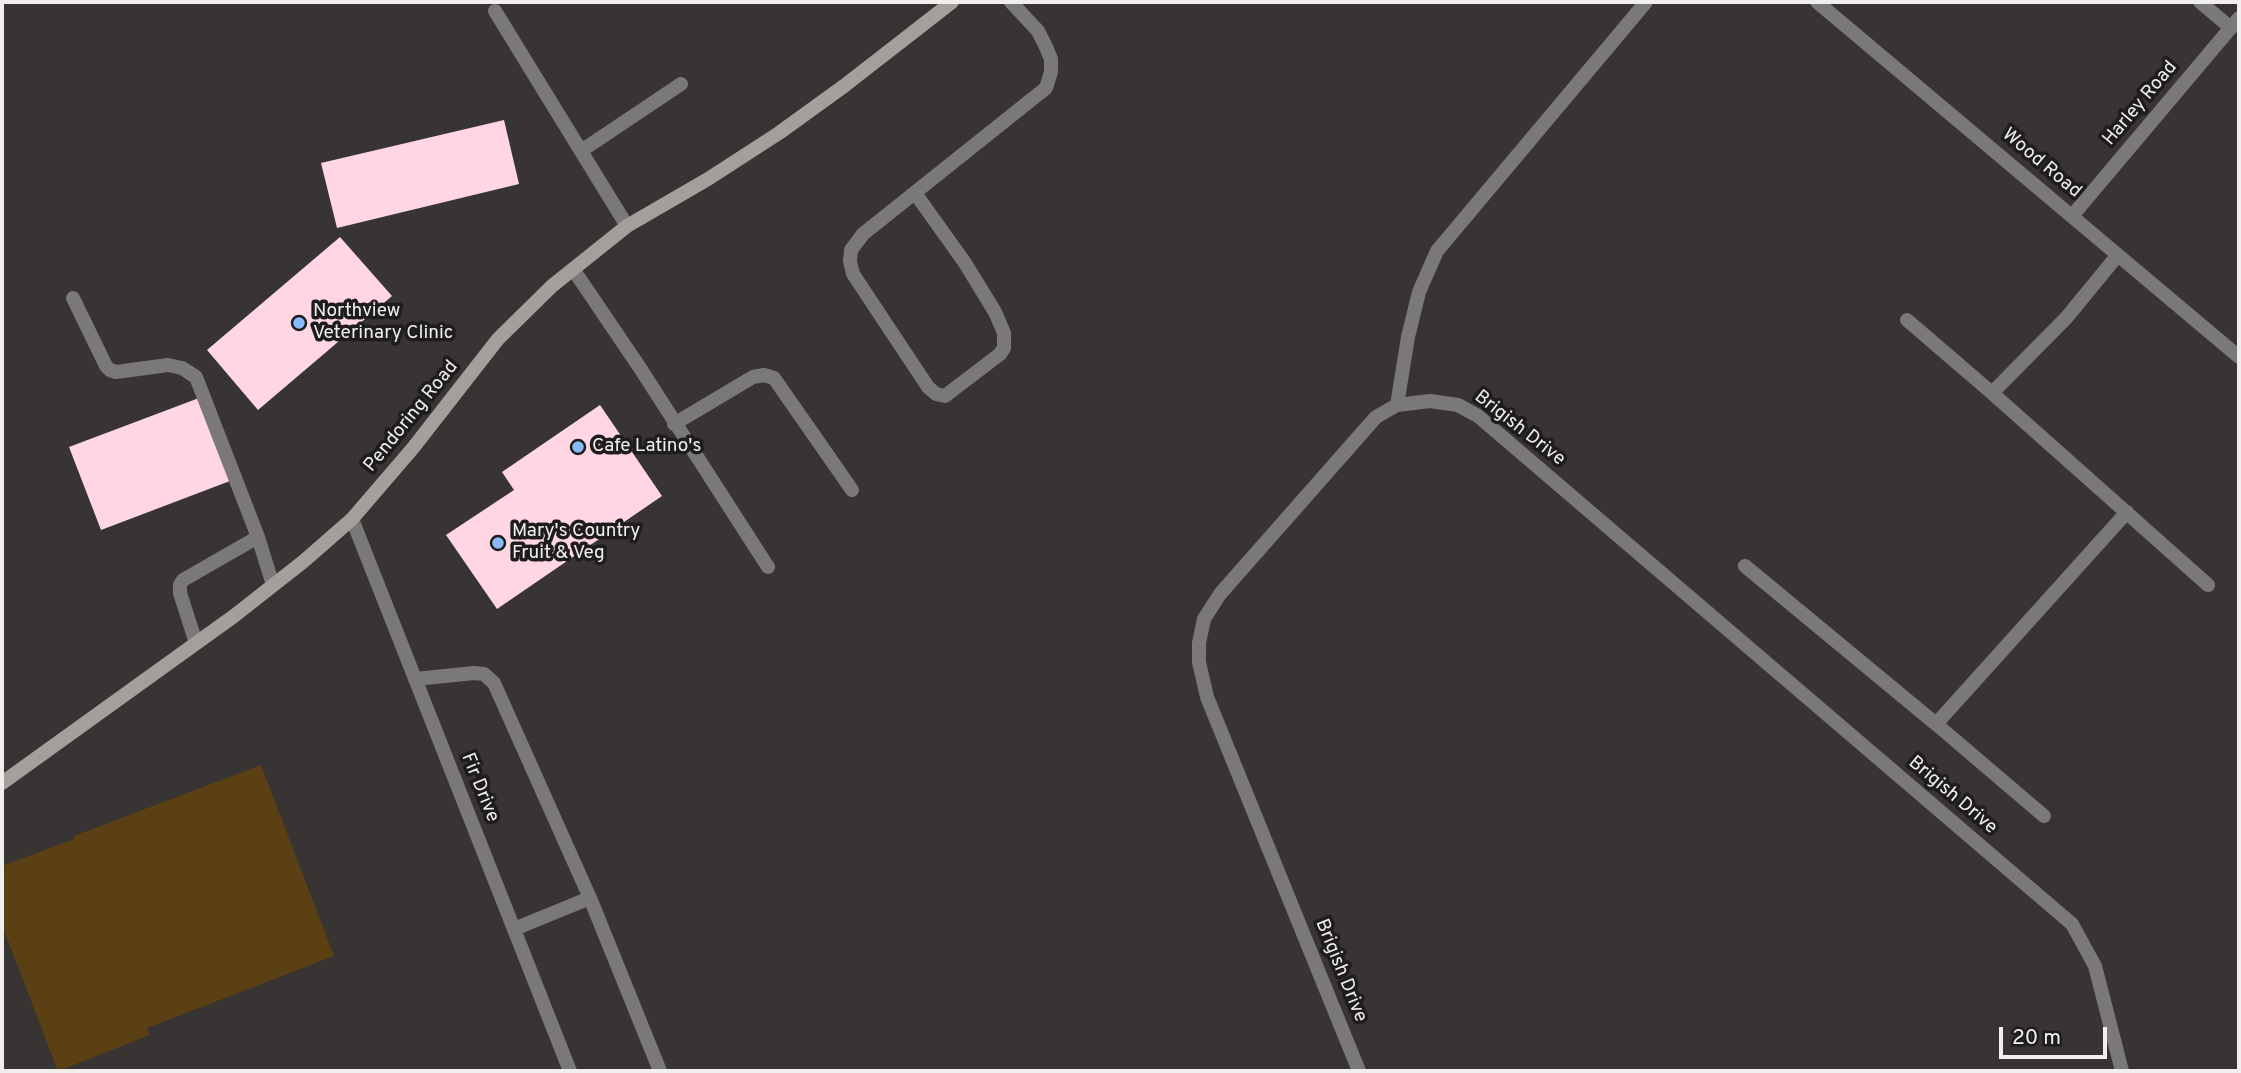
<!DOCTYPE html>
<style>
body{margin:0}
#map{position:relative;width:2241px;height:1073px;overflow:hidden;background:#383434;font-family:Overpass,sans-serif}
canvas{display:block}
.frame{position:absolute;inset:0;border:4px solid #f1eeee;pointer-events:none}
.scale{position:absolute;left:1999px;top:1027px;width:108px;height:32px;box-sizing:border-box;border:4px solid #f1eeee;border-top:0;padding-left:9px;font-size:21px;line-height:24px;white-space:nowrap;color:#f1eeee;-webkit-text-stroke:5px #1e1c1c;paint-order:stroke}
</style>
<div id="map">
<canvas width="2241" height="1073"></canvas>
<div class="frame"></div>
<div class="scale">20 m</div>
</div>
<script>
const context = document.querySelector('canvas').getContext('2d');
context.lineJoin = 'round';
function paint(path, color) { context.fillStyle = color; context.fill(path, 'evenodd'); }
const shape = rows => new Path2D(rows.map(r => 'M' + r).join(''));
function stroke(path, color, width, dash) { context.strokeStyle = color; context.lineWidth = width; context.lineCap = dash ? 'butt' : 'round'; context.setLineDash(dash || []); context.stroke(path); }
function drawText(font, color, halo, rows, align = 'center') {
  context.font = font + ' Overpass,sans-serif'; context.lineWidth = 7; context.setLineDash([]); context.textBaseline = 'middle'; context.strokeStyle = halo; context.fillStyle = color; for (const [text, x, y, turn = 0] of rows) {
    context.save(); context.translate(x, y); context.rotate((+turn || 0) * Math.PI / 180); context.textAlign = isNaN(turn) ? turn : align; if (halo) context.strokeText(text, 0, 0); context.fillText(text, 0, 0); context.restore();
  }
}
const green = shape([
 [261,765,334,956,147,1028,150,1035,58,1071,2,925,2,866,74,839,74,836]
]);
const building = shape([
 [504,120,519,184,337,228,321,163],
 [340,237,392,296,258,410,207,350],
 [199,398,230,481,101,530,69,447],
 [600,405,662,496,497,609,446,535,514,490,502,472]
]);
const lane = shape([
 [2200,2,2231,28],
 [495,11,627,226],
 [581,151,681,84],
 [915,193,965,263,995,312,1004,333,1004,348,1000,354,945,396,936,394,928,387,853,274,850,261,851,250,863,234,1046,88,1051,72,1051,59,1046,47,1038,31,1011,2],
 [573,269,640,368,768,567],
 [73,298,106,366,110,370,116,372,168,365,182,368,196,377,258,537,273,585],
 [1397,405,1408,337,1419,292,1437,251,1646,2],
 [674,424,753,377,764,375,774,378,852,490],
 [196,643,180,593,180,585,183,580,258,537],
 [415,679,474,673,484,674,494,683,590,898,660,1071],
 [514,929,590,898]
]);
const street = shape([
 [1817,2,2239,357],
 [2072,216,2239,18],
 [2117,256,2067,317,1992,393,2208,585],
 [1907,320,1992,393],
 [352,519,570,1071],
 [1745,566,1936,724,2127,512],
 [1936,724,2044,816],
 [1359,1071,1207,697,1199,662,1199,643,1204,619,1220,594,1376,417,1397,405,1430,401,1458,405,1478,416,2072,924,2095,966,2122,1071]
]);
const secondary = shape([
 [2,783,234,616,304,561,352,519,413,448,498,339,552,286,627,226,708,179,779,133,844,86,952,2]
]);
const markers = [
 [299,323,7,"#89bafc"],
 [578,447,7,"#89bafc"],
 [498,543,7,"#89bafc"]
];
const streetNames = [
 ["Harley Road",2141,104,-50],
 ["Wood Road",2041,164,40],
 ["Pendoring Road",412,417,-51],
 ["Brigish Drive",1519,429,38],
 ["Fir Drive",479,788,68],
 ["Brigish Drive",1952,796,40],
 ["Brigish Drive",1340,971,68]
];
const poiNames = [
 ["Northview",313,312],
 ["Veterinary Clinic",313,334],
 ["Cafe Latino's",592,447],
 ["Mary's Country",512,532],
 ["Fruit & Veg",512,554]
];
paint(green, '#5a4013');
paint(building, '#ffd6e2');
stroke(lane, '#7b7978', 14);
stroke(street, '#7b7978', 14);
stroke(secondary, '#a29f9d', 14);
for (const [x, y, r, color] of markers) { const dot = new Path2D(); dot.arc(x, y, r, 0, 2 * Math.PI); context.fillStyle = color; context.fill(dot); stroke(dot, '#1e1c1c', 2.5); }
drawText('19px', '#f1eeee', '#1e1c1c', streetNames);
drawText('19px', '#f1eeee', '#1e1c1c', poiNames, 'left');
</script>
